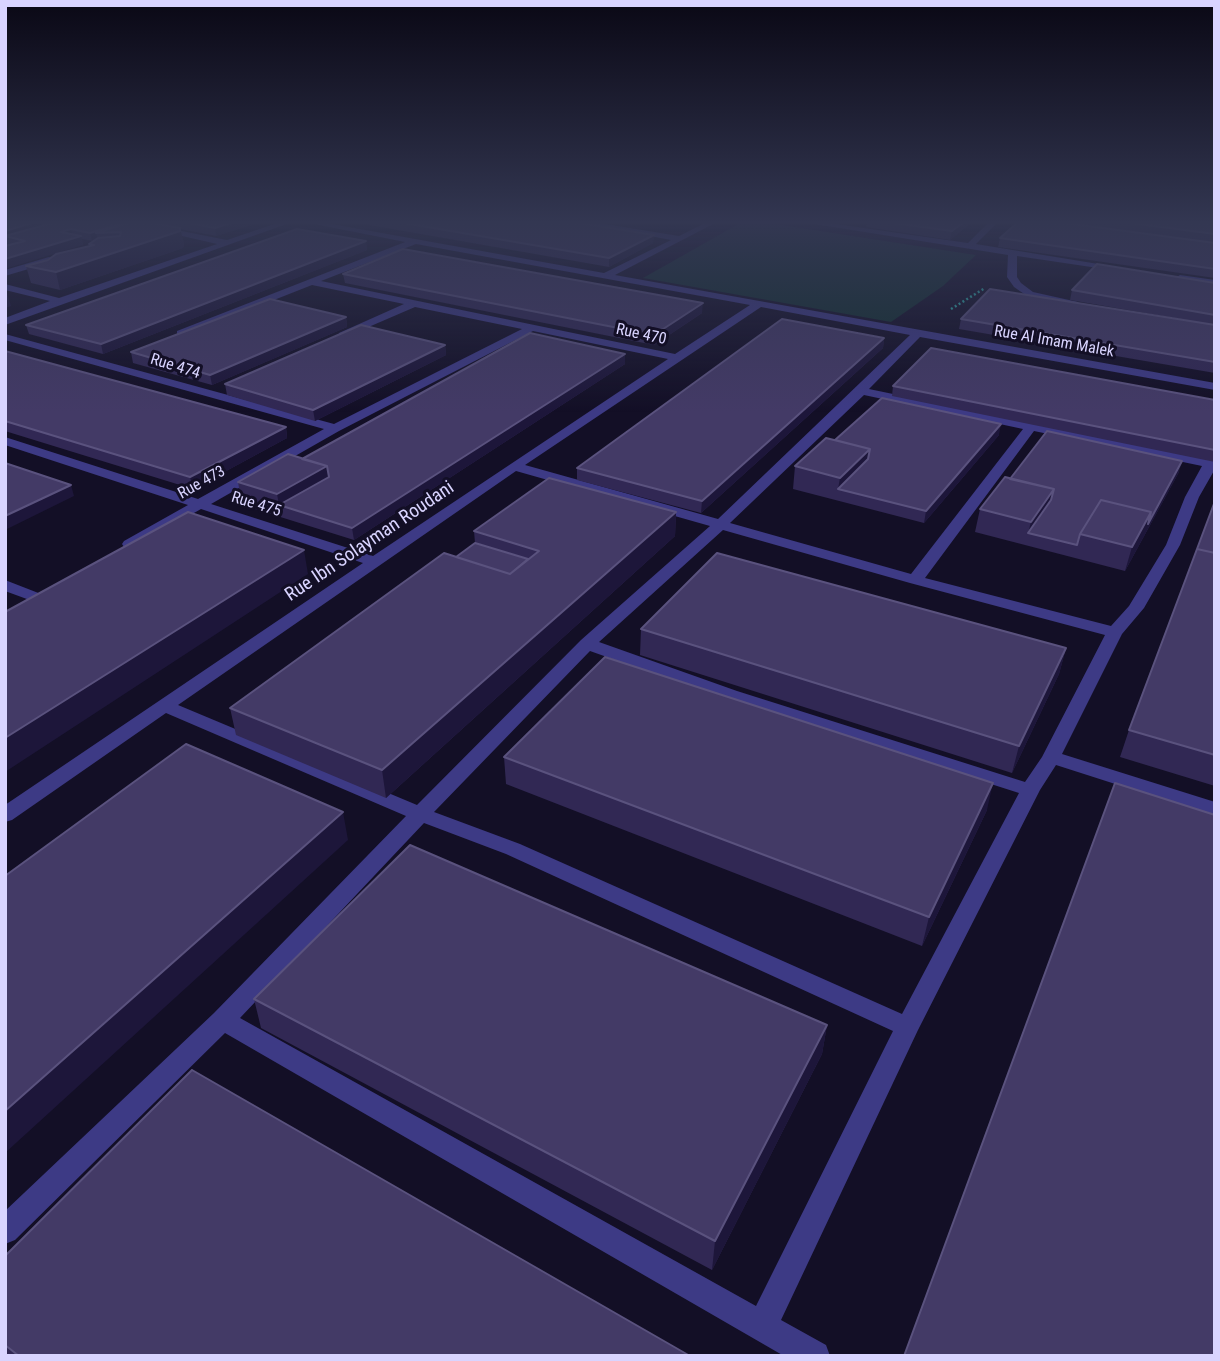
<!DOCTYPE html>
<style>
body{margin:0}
#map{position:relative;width:1220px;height:1361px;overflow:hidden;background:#130f26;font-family:"Roboto Condensed",sans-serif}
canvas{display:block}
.frame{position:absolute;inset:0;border:7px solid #d9d4ff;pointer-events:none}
</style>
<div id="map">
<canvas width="1220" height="1361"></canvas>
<div class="frame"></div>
</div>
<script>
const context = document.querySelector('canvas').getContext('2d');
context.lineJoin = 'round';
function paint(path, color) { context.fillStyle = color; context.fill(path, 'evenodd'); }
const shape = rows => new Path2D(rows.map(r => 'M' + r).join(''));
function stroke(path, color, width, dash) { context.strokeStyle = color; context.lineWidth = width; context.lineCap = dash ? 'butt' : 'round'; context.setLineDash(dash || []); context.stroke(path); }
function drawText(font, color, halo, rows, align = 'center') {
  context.font = font + ' "Roboto Condensed",sans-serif'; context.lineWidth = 6; context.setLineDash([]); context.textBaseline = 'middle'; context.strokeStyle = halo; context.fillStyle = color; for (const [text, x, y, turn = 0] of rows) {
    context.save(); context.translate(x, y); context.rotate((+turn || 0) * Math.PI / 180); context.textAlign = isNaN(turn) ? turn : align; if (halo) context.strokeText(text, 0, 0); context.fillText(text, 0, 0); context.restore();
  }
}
const green = shape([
 [742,222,762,222,976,255,943,286,891,322,643,278]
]);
const path = shape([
 [951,309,985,288]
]);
const minor = shape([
 [121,222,136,222,227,240,280,222,292,222,5,325,5,318,50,301,5,290,5,284,59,298,217,244,121,222],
 [304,222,321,222,604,273,671,240,575,222,593,222,679,236,707,222,717,222,615,275,1215,383,1215,390,920,337,869,389,1215,461,1215,469,1199,497,1180,545,1144,608,1122,634,1062,754,1215,802,1215,816,1056,765,1040,790,918,1030,781,1320,826,1345,830,1356,784,1356,225,1033,15,1240,5,1244,5,1211,214,1013,406,816,166,713,12,820,5,822,5,805,363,563,201,509,134,547,124,547,122,544,124,541,188,505,5,445,5,437,198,499,324,429,5,340,5,334,334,424,522,329,415,307,343,338,339,337,339,333,404,304,312,285,185,335,177,335,177,331,405,242,304,222],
 [416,244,750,305,675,354,321,281,416,244],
 [761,307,910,335,718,519,525,465,761,307],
 [533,331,668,359,373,556,211,504,339,431,533,331],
 [864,395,1023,429,911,574,730,523,864,395],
 [1034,431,1202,466,1185,497,1166,545,1129,606,1111,626,925,578,1034,431],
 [516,471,710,526,581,640,417,805,178,705,516,471],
 [723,530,910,583,1105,635,1042,757,1025,782,737,691,599,642,723,530],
 [590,651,725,699,1019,793,902,1014,520,844,434,812,590,651],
 [424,823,506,854,893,1031,756,1306,240,1018,424,823],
 [802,222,822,222,968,243,989,222,998,222,976,244,1123,268,1118,271,1017,256,1017,277,1021,283,1033,292,1078,302,1079,304,1074,307,1027,296,1014,287,1007,277,1008,255,802,222],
 [49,257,52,258,52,262,5,276,5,270,49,257],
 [1180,275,1215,280,1215,286,1177,280,1175,278,1180,275],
 [5,580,41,594,43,597,35,602,5,591,5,580]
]);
const wall = shape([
 [5,222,120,225,131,222,261,222,216,236,180,229,184,244,183,248,60,290,31,283,26,266,90,246,89,244,92,241,82,239,83,245,8,245,5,240],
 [352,222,573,222,654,235,653,243,609,267],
 [867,222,972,222,950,240,866,227],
 [1060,222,1215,222,1215,243],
 [1000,238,1215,243,1215,278,998,247],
 [366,241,367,250,103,354,29,334,26,325],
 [343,274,702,313,654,345,345,283],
 [1215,283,1215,325,1070,300,1072,290],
 [346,317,347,327,212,385,133,363,131,352],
 [961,319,1215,325,1215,373,959,329],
 [884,338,883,348,701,513,577,480,577,468],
 [445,345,446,355,315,421,227,395,225,384],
 [5,351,286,427,287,438,193,489,5,431],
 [625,354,625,364,354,540,242,505,238,482,302,459],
 [893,386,1215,400,1215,462,892,396],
 [999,435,924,523,793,489,795,466,835,440],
 [1179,472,1125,571,975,532,980,509,1010,479],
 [1215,501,1215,786,1120,757,1129,730],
 [676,512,675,536,386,798,236,735,230,708,456,557,475,543,474,531],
 [641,629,1066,648,1059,674,1012,773,640,655],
 [504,757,987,810,922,946,506,784],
 [254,999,827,1025,822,1054,712,1270,261,1028],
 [5,1256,690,1356,5,1356]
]);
const shadedWall = shape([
 [35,222,65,222,5,237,5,231],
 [234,222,261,222,216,236,215,228],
 [964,222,972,222,950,240,952,231],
 [120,224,122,232,96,233,98,240,92,241,90,233],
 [180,228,184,244,183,248,60,290,56,272],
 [71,229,73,237,61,232],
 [654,235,653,243,609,267,609,258],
 [81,236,83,245,5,269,5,259],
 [366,241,367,250,103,354,101,344],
 [5,286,11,306,5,308],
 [703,303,702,313,654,345,654,335],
 [346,317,347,327,212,385,210,375],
 [884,338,883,348,701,513,702,501],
 [445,345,446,355,315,421,313,410],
 [625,354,625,364,354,540,352,528],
 [1001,424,999,435,924,523,926,511],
 [286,427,287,438,193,489,190,477],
 [870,449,867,471,838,489,840,478],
 [1182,461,1179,472,1125,571,1132,547],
 [327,466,330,488,279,505,277,494],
 [71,485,74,496,5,530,5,516],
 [1054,489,1049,512,1028,533,1031,522],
 [676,512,675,536,386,798,382,770],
 [304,550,308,574,5,772,5,738],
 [1066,648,1059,674,1012,773,1019,746],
 [993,783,987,810,922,946,929,917],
 [343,812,348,840,5,1153,5,1111],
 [827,1025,822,1054,712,1270,715,1241]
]);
const building = shape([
 [5,222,35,222,5,231,5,222],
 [56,222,110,222,120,224,90,233,71,229,61,232,81,236,5,259,5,246,25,241,5,236,56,222],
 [131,222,147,222,180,228,180,231,56,272,26,266,48,260,56,254,94,245,89,244,98,238,120,236,121,232,96,233,131,222],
 [185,222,234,222,215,228,185,222],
 [398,222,573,222,654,235,609,258,398,222],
 [886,222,964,222,952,231,886,222],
 [1018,222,1058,222,1215,243,1215,269,1000,238,1018,222],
 [1123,222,1215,222,1215,234,1123,222],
 [297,229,366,241,101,344,26,325,297,229],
 [403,249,703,303,654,335,343,274,403,249],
 [1097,264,1215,283,1215,315,1072,290,1097,264],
 [990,289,1215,325,1215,362,961,319,990,289],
 [270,299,346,317,210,375,131,352,270,299],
 [782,319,884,338,702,501,577,468,782,319],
 [361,325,445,345,313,410,225,384,361,325],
 [530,333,625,354,352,528,279,505,329,477,327,466,302,459,530,333],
 [931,348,1215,400,1215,450,893,386,931,348],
 [5,351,286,427,190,477,5,421,5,351],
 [882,398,1001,424,926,511,838,489,868,459,870,449,835,440,882,398],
 [1047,431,1182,461,1148,524,1151,512,1101,500,1080,534,1077,545,1028,533,1051,500,1054,489,1010,479,1047,431],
 [826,438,870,449,840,478,795,466,826,438],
 [288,454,327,466,277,494,238,482,288,454],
 [5,463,71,485,5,516,5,463],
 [1005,477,1054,489,1031,522,980,509,1005,477],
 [549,478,676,512,382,770,230,708,444,553,510,574,539,551,474,531,549,478],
 [1101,500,1151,512,1132,547,1080,534,1101,500],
 [1215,501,1215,553,1197,549,1215,501],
 [188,512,304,550,5,738,5,612,188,512],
 [475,543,528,559,510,574,456,557,475,543],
 [1197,549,1215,553,1215,755,1129,730,1197,549],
 [717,553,1066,648,1019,746,641,629,717,553],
 [605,657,993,783,929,917,504,757,605,657],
 [186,744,343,812,5,1111,5,876,186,744],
 [1115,783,1215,815,1215,1356,904,1356,1115,783],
 [410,845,827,1025,715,1241,254,999,410,845],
 [192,1070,690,1356,19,1356,5,1345,5,1256,192,1070]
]);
const farStreetnames = [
 ["Rue 470",641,335,12],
 ["Rue Al Imam Malek",1054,342,10],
 ["Rue 474",175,367,17],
 ["Rue 473",202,483,-29],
 ["Rue 475",256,505,17]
];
const streetNames = [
 ["Rue Ibn Solayman Roudani",370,542,-34]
];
paint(green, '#12302f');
stroke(path, '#2fb8b0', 2.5, [2, 2.5]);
paint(minor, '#3d3a85');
paint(wall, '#312854');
paint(shadedWall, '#1d163a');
paint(building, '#433a66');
stroke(building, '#5a527e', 2);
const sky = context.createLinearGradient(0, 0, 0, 412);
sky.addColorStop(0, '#0a0815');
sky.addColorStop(0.54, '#333752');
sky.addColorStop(1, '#33375200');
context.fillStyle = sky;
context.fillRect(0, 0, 1220, 412);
drawText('16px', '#d9d4ff', '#130f26', farStreetnames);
drawText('19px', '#d9d4ff', '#130f26', streetNames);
</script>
